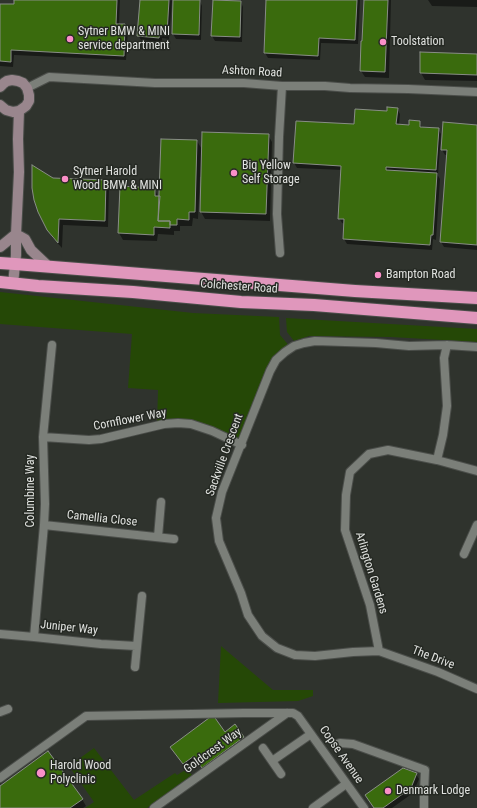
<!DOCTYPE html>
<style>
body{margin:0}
canvas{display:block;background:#2f332d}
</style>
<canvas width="477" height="808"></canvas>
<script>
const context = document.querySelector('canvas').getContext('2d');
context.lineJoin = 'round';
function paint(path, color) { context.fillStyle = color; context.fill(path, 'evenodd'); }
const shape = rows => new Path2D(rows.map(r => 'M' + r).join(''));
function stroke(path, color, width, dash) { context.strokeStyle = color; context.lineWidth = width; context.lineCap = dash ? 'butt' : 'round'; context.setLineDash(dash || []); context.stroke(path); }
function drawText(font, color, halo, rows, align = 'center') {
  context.font = font + ' "Roboto Condensed",sans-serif'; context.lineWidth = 3; context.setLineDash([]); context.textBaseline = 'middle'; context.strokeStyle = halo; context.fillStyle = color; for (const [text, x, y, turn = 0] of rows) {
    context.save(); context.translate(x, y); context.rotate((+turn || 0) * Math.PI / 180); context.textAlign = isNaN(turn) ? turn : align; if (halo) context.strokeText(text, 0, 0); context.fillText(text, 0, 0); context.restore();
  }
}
const green = shape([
 [0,292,193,313,279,317,280,335,291,348,277,360,242,445,191,424,157,426,158,390,128,388,132,334,0,324],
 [286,318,477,329,477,342,391,337,309,336,294,341,287,332],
 [221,646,273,690,313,690,313,696,298,701,218,703],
 [94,748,134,800,175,773,177,775,187,769,192,775,147,808,85,808,94,802,69,766]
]);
const shadow = shape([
 [15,0,120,0,119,25,125,25,128,30,126,60,14,55,13,67,0,66,0,5,15,6],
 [141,0,200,1,202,6,201,40,176,39,173,34,174,1,172,1,169,39,162,38,162,42,141,40,138,35],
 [267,0,360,0,358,44,321,43,320,60,268,58,265,53],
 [365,0,391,0,389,78,365,77,361,71],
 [428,0,477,0,477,7,432,6],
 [241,2,243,7,242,42,215,41,212,36],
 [477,55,477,81,425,80,421,73],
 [397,109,400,114,399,126,410,126,419,122,422,127,438,129,441,134,438,175,437,174,440,179,436,240,433,239,432,250,347,244,344,239,345,224,342,223,339,218,342,170,297,168,294,163,355,126],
 [477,126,477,250,444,247,441,242,448,155,445,155,442,150],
 [268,135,272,142,270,221,205,219,201,212,202,177,200,177,198,219,193,218,192,226,180,226,180,231,174,231,174,235,158,234,157,241,123,240,119,233,155,189,158,197,197,141,203,151],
 [53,179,106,181,109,188,108,227,63,225,62,248,52,237,48,229],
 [235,726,247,744,207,774,198,762,187,770,171,747,225,733],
 [416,774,419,779,413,793,392,808,375,808],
 [0,788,82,799,86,806,83,808,0,808]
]);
const building = shape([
 [14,0,117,0,116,24,125,24,124,56,11,50,11,62,0,61,0,4,14,4,14,0],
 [140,0,169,0,167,34,160,33,159,38,137,36,140,0],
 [173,0,200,0,199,35,172,34,173,0],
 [213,0,241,1,240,37,211,36,213,0],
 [266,0,357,0,355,40,319,38,318,56,264,53,266,0],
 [364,0,388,0,385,72,360,71,361,41,362,41,364,0],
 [420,52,477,54,477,75,420,73,420,52],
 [387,107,398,108,396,124,409,125,409,120,420,121,420,127,439,128,436,170,386,167,386,170,437,173,433,235,431,235,430,245,343,239,344,219,338,219,341,166,293,163,296,121,354,124,355,109,387,111,387,107],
 [443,122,477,125,477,245,440,242,447,150,441,150,443,122],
 [202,132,269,134,266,214,200,212,202,132],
 [161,139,197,140,195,212,189,212,189,220,177,219,177,225,170,225,170,221,158,221,161,139],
 [32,165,53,178,106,180,105,221,59,219,58,243,47,230,38,212,34,200,32,188,32,165],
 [120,186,155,188,155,196,160,196,158,221,170,221,170,228,154,227,154,235,118,233,120,186],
 [213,715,225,732,235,724,244,737,202,768,194,756,183,764,170,747,213,715],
 [48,751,83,799,70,808,0,808,0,786,48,751],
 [403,768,417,773,411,788,383,808,374,808,365,795,403,768]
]);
const street = shape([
 [27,88,49,77,155,83,244,83,282,86,325,86,350,88,408,89,477,92],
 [280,253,277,214,279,137,282,86],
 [477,347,447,345,409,346,376,343,315,341,304,343,294,346,285,352,276,360,270,371,222,492,216,518,219,541,241,593,248,615,262,636,277,648,295,655,315,656,353,652,379,651,438,672,477,689],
 [43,437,89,440,101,439,164,424,178,423,191,424,212,431,242,445],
 [437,460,443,435,447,406,444,358,447,345],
 [44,525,174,539],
 [158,537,161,502],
 [464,554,477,525],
 [0,634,34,637,101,644,136,646],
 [34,637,44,525,45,504,43,437,52,345],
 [379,651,370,605,345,530,346,495,350,472,369,454,388,450,437,460,477,471],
 [135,667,142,596],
 [0,712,8,709],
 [337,744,340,743,353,744,425,770,424,793,424,808],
 [263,748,272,761,311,734],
 [272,761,281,774],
 [0,778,86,716,244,713,293,713,298,716,364,808],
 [154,808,287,713],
 [313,808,346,784]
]);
const secondary = shape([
 [0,87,4,83,7,81,12,80,18,81,23,83,27,88,29,95,29,101,26,106,19,111,13,112,6,110,0,105],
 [16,234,25,239,31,250,49,267],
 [0,247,16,234],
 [13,284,16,255,16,234,19,172,18,139,19,111]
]);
const highway = shape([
 [0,263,15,264,355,291,477,298],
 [0,282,38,286,133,292,241,302,314,305,477,318]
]);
const markers = [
 [70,39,4,"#fa8fc8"],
 [383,42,4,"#fa8fc8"],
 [234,173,4,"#fa8fc8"],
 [65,179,4,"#fa8fc8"],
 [378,275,4,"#fa8fc8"],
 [41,773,5,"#fa8fc8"],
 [388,791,4,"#fa8fc8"]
];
const poiNames = [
 ["Sytner BMW & MINI",78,32],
 ["service department",78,46],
 ["Toolstation",391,42],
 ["Big Yellow",242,166],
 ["Self Storage",242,180],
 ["Sytner Harold",73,172],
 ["Wood BMW & MINI",73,186],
 ["Bampton Road",386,275],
 ["Harold Wood",50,766],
 ["Polyclinic",50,780],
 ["Denmark Lodge",396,791]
];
const streetNames = [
 ["Ashton Road",252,72,3],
 ["Colchester Road",239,287,4],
 ["Cornflower Way",130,420,-11],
 ["Sackville Crescent",225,455,-70],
 ["Columbine Way",31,491,-90],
 ["Camellia Close",102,519,6],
 ["Arlington Gardens",371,573,73],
 ["Juniper Way",69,628,6],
 ["The Drive",433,658,21],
 ["Goldcrest Way",213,751,-36],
 ["Copse Avenue",341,755,55]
];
paint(green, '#254806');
paint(shadow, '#0007');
paint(building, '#3a6b0d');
stroke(building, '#888d86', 1);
stroke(street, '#4b4e4a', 10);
stroke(secondary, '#4b4e4a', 12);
stroke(highway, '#4b4e4a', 14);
stroke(street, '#7b7f79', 8);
stroke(secondary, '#99868d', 10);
stroke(highway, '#e097bc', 12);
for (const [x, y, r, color] of markers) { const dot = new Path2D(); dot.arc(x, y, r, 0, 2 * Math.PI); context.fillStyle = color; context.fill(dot); stroke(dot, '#252923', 1.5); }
drawText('12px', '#e0e2df', '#252923', poiNames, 'left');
drawText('12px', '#e0e2df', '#252923', streetNames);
</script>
